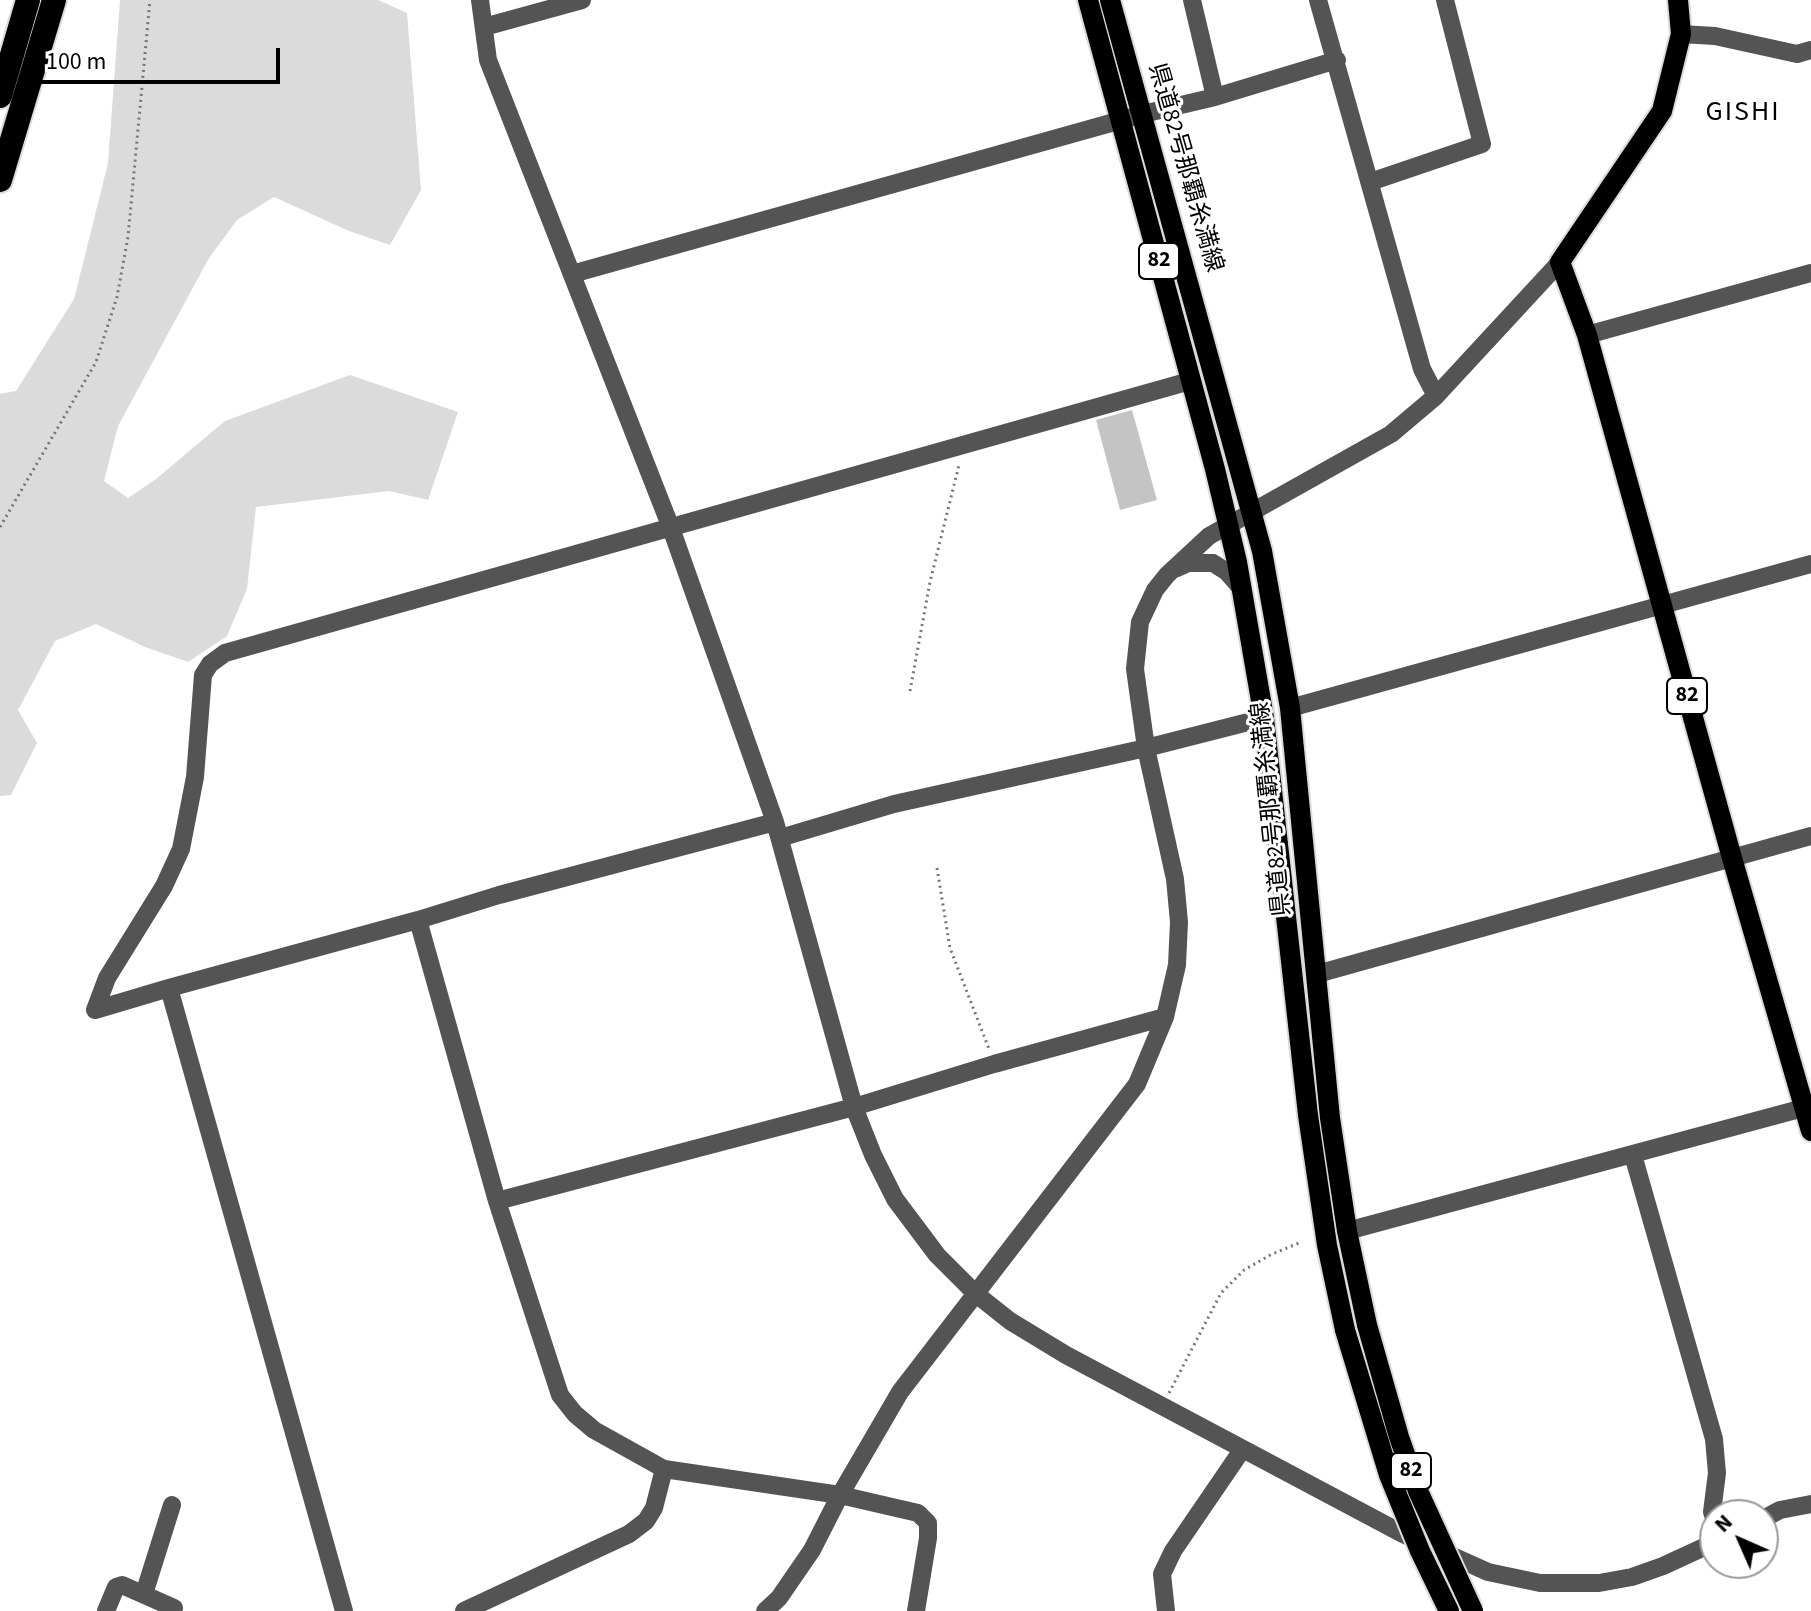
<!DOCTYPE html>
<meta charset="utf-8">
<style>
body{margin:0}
#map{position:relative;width:1811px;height:1611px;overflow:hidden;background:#fff;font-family:"Source Sans 3",sans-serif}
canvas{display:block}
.north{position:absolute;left:1699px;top:1499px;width:80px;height:80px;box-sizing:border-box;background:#fff;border:2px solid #999;border-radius:50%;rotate:315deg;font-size:22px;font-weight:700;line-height:32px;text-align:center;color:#000}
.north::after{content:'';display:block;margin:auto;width:28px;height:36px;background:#000;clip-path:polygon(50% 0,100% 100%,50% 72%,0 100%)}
.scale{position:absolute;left:32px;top:48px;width:248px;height:36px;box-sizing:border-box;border:4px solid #000;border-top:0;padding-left:10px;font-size:24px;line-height:28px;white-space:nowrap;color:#000;-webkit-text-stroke:6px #fff;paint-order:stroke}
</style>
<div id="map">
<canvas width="1811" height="1611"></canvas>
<div class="north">N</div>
<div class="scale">100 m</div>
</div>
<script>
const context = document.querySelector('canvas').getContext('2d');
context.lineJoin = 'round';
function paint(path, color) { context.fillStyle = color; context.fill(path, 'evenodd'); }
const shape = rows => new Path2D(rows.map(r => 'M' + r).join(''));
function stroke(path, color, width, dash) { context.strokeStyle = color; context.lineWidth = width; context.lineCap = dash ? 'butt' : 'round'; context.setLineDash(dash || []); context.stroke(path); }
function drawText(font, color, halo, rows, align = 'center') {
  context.font = font + ' "Source Sans 3","Noto Sans JP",sans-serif'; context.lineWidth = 6; context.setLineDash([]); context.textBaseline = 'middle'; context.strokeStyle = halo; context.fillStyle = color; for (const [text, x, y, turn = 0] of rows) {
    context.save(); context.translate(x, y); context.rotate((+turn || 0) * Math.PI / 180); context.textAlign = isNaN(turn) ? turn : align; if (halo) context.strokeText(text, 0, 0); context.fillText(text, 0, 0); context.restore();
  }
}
const green = shape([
 [120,0,378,0,407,13,421,190,390,245,349,231,274,197,237,220,209,258,118,426,104,481,128,498,156,479,225,421,350,375,458,412,428,500,389,491,256,507,247,589,227,636,188,662,145,647,96,624,55,641,18,710,37,743,11,795,0,796,0,394,16,391,74,299,108,163]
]);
const building = shape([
 [1132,410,1157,500,1120,510,1096,420]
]);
const path = shape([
 [0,527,96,362,117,297,128,237,150,0],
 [910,691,930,582,959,465],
 [937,868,950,948,989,1049],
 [1169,1393,1221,1293,1244,1270,1272,1254,1299,1243]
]);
const minor = shape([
 [480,0,488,60,671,528,775,822,854,1107,873,1155,895,1199,937,1255,976,1294,1010,1321,1066,1355,1403,1534,1488,1572,1540,1583,1599,1583,1632,1577,1663,1566,1715,1542],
 [1192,0,1215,97],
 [1318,0,1422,369,1436,396],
 [484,27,582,0],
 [1681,34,1715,36,1797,54,1811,50],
 [1370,182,1482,144,1445,0],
 [572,274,1143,114,1215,97,1337,60],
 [1587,335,1811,273],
 [1177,568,1188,563,1213,563,1227,572,1242,589],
 [1290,708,1811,564],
 [780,838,894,804,1146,748,1264,718],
 [418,920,497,1201,560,1395,575,1414,594,1430,664,1469,840,1495,918,1513,928,1523,928,1538,916,1611],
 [1317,974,1811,836],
 [169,988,95,1010,107,978,164,886,181,849,195,777,203,675,210,664,225,653,1190,381],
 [1633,1155,1714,1439,1717,1473,1712,1512,1715,1520],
 [497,1201,854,1107,994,1064,1165,1017],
 [1347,1231,1811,1106],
 [1763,1519,1780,1510,1811,1504],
 [144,1594,172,1505],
 [106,1611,116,1587,122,1585,174,1608],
 [344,1611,169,988,418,920,499,895,775,822],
 [464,1611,629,1534,646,1521,654,1508,664,1469],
 [765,1611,779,1598,812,1550,840,1495,900,1392,1137,1084,1165,1017,1177,965,1179,922,1175,879,1146,748,1135,669,1140,622,1155,590,1167,575,1209,536,1391,434,1436,396,1560,262],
 [1166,1611,1162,1574,1173,1551,1242,1450]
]);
const major = shape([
 [1088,0,1215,469,1237,562,1264,718,1308,1115,1327,1245,1345,1330],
 [1110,0,1262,551,1290,708,1330,1118,1347,1231,1367,1325],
 [1678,0,1681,34,1662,111,1560,262,1587,335,1732,858,1811,1131]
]);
const highway = shape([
 [0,96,28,0],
 [0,180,54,0]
]);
const majorBridge = shape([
 [1367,1325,1399,1437,1418,1491,1473,1611],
 [1345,1330,1389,1475,1420,1551,1449,1611]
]);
const shields = [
 [1159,261,40],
 [1687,696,40],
 [1411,1471,40]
];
const shieldNames = [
 ["82",1159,261],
 ["82",1687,696],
 ["82",1411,1471]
];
const streetNames = [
 ["県道82号那覇糸満線",1184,168,74],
 ["県道82号那覇糸満線",1273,809,-96]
];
const quarterNames = [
 ["GISHI",1743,114]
];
paint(green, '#dbdbdb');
paint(building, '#c4c4c4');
stroke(major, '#dbdbdb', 24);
stroke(highway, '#dbdbdb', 28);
stroke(path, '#767676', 3, [2, 4]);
stroke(minor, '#545454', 18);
stroke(major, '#000', 20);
stroke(highway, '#000', 24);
stroke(majorBridge, '#dbdbdb', 24, []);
stroke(majorBridge, '#000', 20);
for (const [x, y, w] of shields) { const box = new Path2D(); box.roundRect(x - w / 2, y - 18, w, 36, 6); context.fillStyle = '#fff'; context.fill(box); stroke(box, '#000', 2); }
drawText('bold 22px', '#000', null, shieldNames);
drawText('24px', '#000', '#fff', streetNames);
context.letterSpacing = '2px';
drawText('28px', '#000', '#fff', quarterNames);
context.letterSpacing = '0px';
</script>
